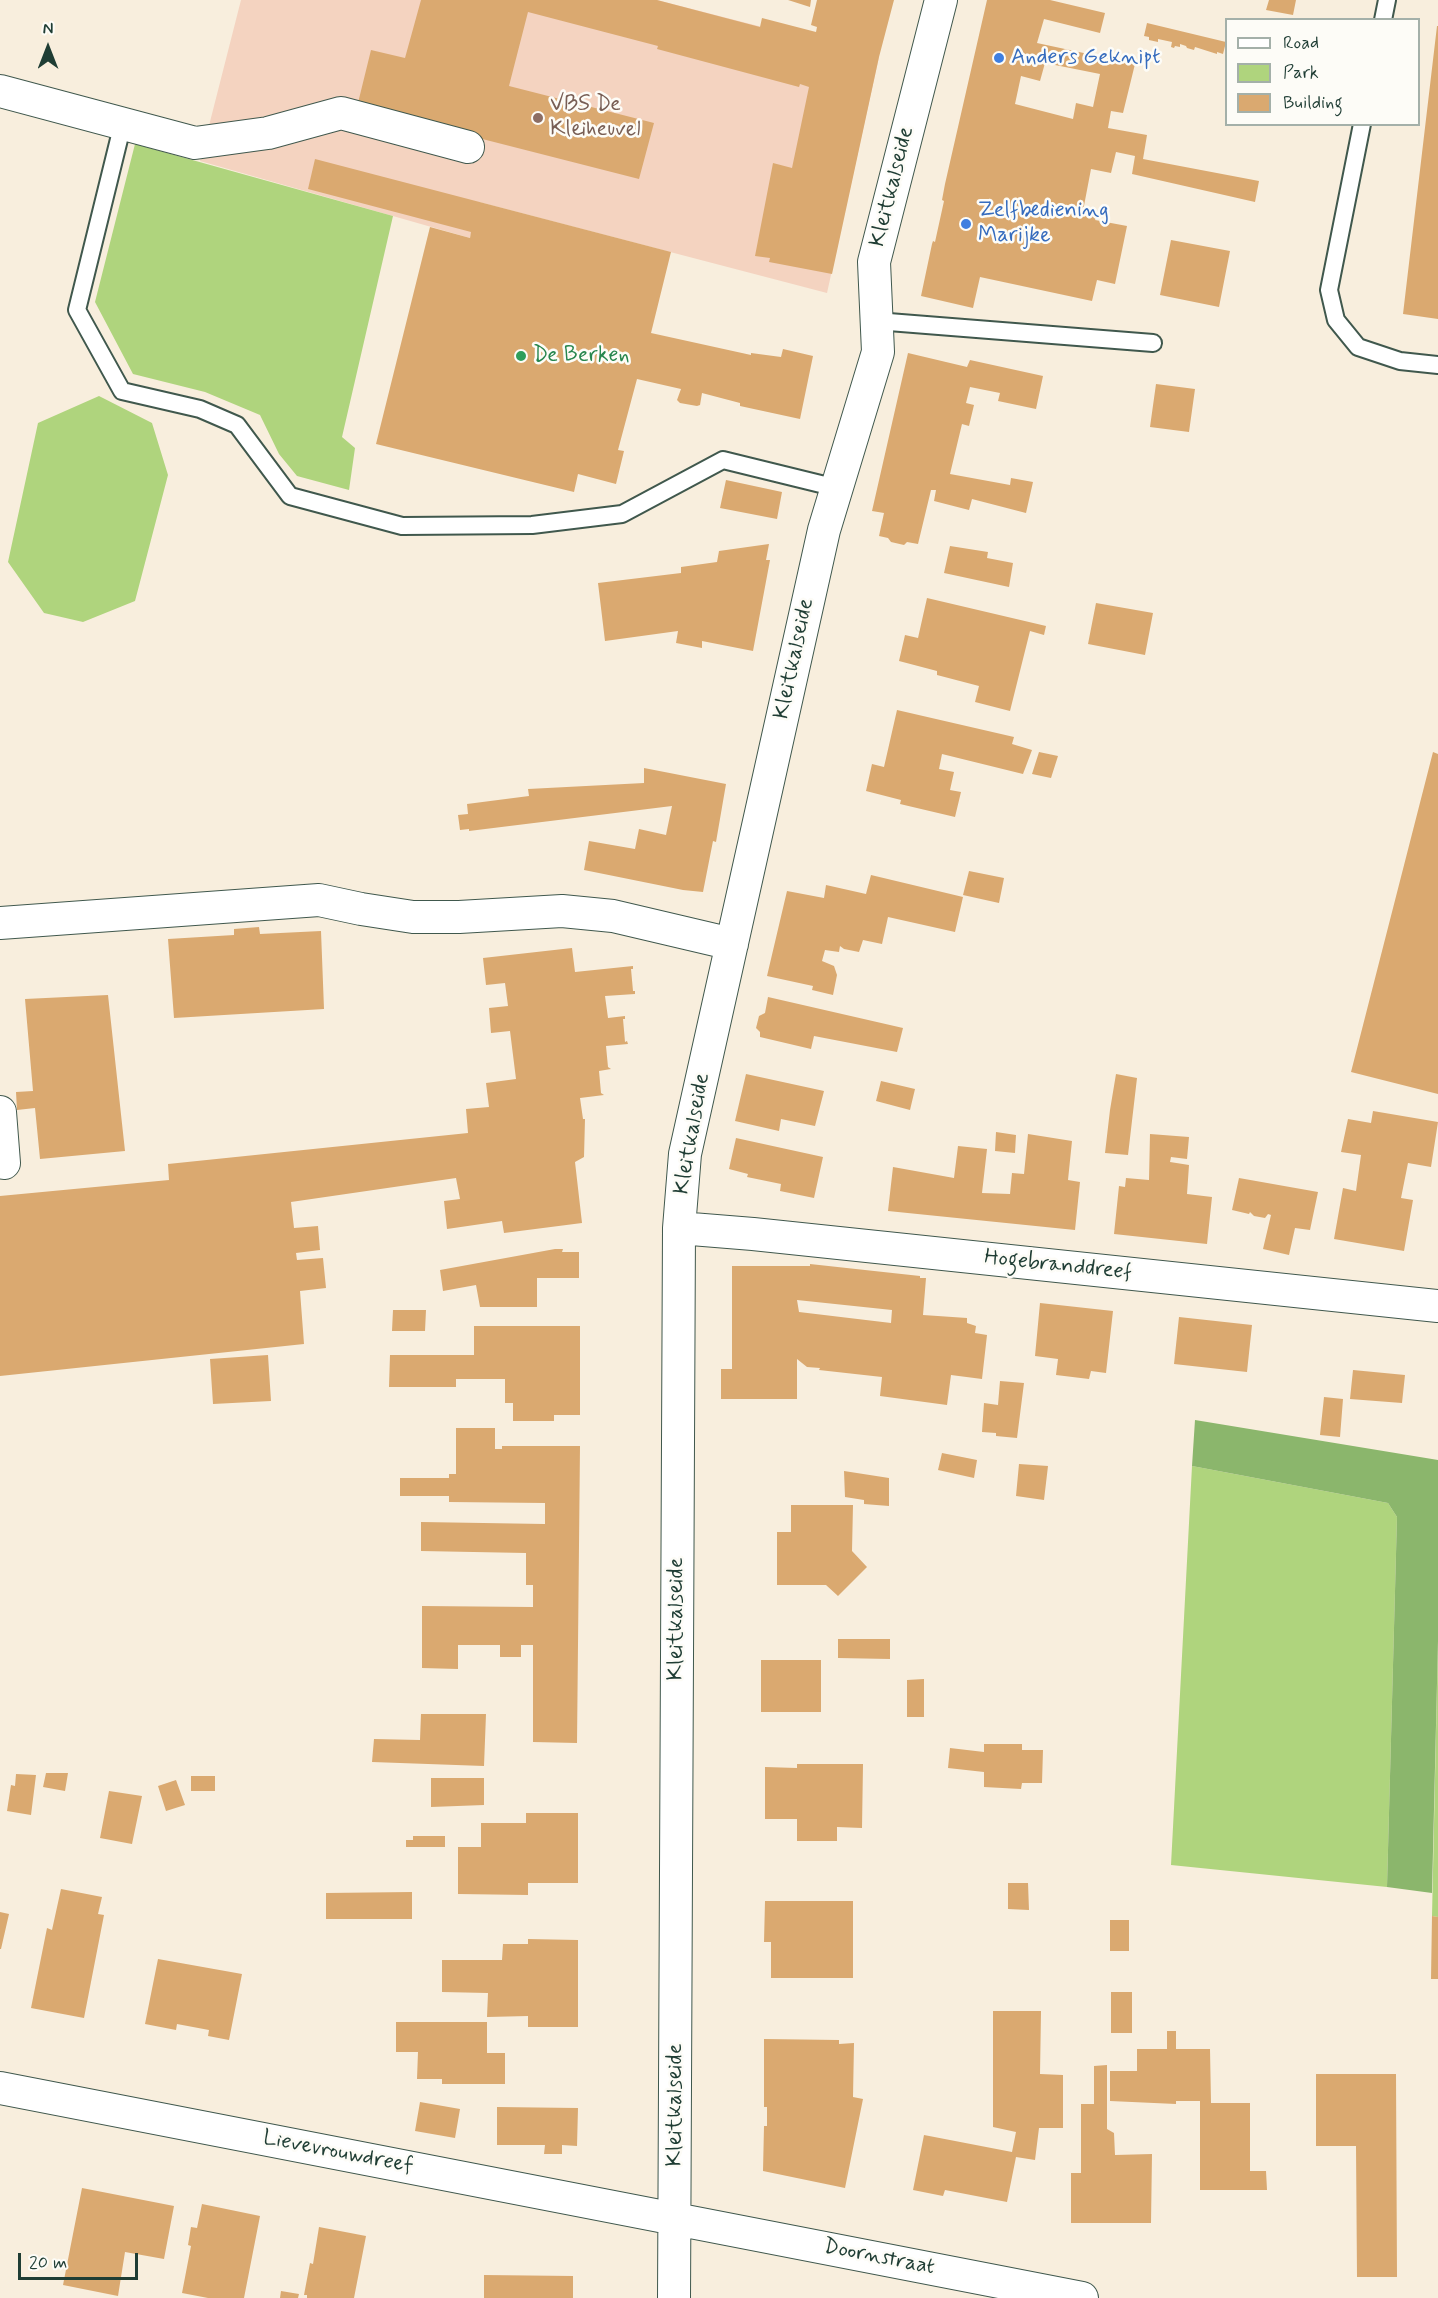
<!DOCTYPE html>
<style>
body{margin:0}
#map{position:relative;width:1438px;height:2298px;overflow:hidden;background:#f8eedd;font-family:Mynerve,sans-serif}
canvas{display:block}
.legend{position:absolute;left:1225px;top:18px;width:195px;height:108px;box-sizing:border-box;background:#fdfcf7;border:2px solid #a4b0a9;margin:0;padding:8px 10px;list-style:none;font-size:18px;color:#1f3d34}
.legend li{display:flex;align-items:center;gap:12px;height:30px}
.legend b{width:30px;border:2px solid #a4b0a9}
.north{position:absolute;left:18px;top:18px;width:60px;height:60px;-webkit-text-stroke:4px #fdfcf7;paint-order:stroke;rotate:0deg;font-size:16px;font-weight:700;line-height:24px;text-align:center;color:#1f3d34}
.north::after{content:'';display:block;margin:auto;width:21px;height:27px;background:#1f3d34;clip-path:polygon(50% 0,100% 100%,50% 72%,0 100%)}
.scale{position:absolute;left:18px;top:2253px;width:120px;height:27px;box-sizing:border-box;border:3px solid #1f3d34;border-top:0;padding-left:8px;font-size:18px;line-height:21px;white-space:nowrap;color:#1f3d34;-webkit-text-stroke:4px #fdfcf7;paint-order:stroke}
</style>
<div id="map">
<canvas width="1438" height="2298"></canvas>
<ul class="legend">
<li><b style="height:8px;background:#fff"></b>Road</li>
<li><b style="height:16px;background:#afd47d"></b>Park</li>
<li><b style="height:16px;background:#daa970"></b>Building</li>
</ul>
<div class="north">N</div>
<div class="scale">20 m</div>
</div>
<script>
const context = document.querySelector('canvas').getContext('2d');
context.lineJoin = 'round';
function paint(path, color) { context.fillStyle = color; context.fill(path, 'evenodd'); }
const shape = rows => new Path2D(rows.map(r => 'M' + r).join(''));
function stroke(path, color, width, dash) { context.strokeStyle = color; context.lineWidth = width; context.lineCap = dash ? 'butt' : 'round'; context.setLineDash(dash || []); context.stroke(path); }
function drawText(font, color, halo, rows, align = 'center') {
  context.font = font + ' Mynerve,sans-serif'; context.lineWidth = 5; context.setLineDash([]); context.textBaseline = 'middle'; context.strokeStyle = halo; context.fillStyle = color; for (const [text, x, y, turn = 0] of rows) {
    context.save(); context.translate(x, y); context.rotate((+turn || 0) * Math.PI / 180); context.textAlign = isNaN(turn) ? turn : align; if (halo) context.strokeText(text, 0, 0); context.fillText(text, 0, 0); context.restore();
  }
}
const built = shape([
 [241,0,657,0,879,57,827,293,479,202,470,238,200,161]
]);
const green = shape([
 [135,144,393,216,342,437,355,448,349,490,297,476,279,454,260,415,205,392,133,374,95,302],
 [99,396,152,423,168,475,135,601,83,622,44,613,8,562,38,423],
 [1192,1466,1388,1503,1397,1517,1387,1887,1171,1865],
 [1438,1641,1438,1917,1432,1916]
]);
const forest = shape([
 [1195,1420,1438,1460,1438,1641,1432,1893,1387,1887,1397,1517,1388,1503,1192,1466]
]);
const building = shape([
 [421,0,657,0,760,27,762,18,816,32,817,27,811,25,817,0,894,0,879,57,832,274,769,262,770,258,755,256,773,163,792,168,809,87,800,84,799,87,657,49,658,46,528,12,509,86,654,123,639,179,357,107,371,50,405,58],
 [788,0,811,0,810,7],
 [987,0,1050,0,1105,13,1100,33,1044,19,1037,43,1135,64,1123,113,1111,111,1108,128,1147,135,1143,159,1259,181,1255,202,1132,174,1135,156,1116,152,1111,173,1091,169,1083,211,1097,214,1095,220,1127,226,1115,284,1097,280,1092,301,980,277,973,308,921,296,932,244,933,241,935,242,944,201,942,200,945,184],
 [1045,63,1100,74,1093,107,1076,103,1073,119,1015,104,1021,76,1040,81],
 [1269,0,1296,0,1293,15,1266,10],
 [1147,23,1226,42,1223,54,1217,52,1217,54,1195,47,1194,50,1187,48,1186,46,1180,44,1180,47,1175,46,1174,48,1171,47,1172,42,1158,39,1158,42,1149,40,1149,37,1144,36],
 [1437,26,1438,26,1438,319,1403,314],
 [315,159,671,252,651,333,751,355,751,353,781,357,783,349,813,356,800,419,740,406,740,403,702,393,700,405,697,406,680,403,677,400,681,389,637,379,618,450,624,451,616,484,578,474,574,492,376,444,430,227,470,238,471,232,308,189],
 [1171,240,1230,251,1219,307,1160,295],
 [908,353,967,367,970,360,1043,376,1036,409,998,401,1000,393,970,387,966,403,974,405,969,426,962,424,950,474,1010,485,1011,478,1033,482,1026,513,972,499,969,510,934,501,936,490,931,490,918,544,907,542,904,545,891,542,888,538,879,536,884,513,872,511],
 [1156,384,1195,389,1189,432,1150,427],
 [726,480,782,492,777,519,720,508],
 [769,544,766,560,770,560,753,651,702,641,702,648,676,643,678,631,605,641,598,583,681,573,681,567,717,562,719,551],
 [950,546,988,552,987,558,1013,563,1009,587,944,573],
 [927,598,1046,626,1044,635,1030,631,1010,711,975,702,979,686,937,675,937,671,899,661,905,635,918,638],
 [1096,603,1153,613,1145,655,1088,644],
 [897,710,1014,737,1012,744,1032,750,1023,774,942,754,939,769,954,772,950,790,961,792,955,817,900,804,901,800,866,791,872,764,884,767],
 [1039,752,1058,756,1051,778,1032,774],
 [1433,752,1438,754,1438,1094,1351,1072],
 [644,768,726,784,716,842,713,841,703,892,683,890,584,870,589,841,635,849,639,829,666,835,672,806,469,831,469,829,460,830,458,815,468,814,467,804,529,796,528,789,644,783],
 [969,871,1004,878,999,903,963,895],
 [871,875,963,897,955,932,888,917,882,944,863,940,859,952,844,949,840,946,839,952,825,950,822,961,834,966,837,975,833,995,812,990,813,986,767,976,787,891,824,898,826,885,866,894],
 [259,927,260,934,321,931,324,1009,174,1018,168,939,234,935,234,929],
 [572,948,575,972,633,966,633,969,631,969,633,991,635,991,635,994,605,996,608,1018,625,1016,625,1019,623,1019,625,1042,627,1041,628,1044,606,1046,608,1067,611,1069,599,1071,601,1093,604,1095,580,1098,583,1119,585,1119,584,1157,575,1162,582,1223,504,1233,502,1221,447,1229,444,1201,460,1199,456,1178,291,1202,294,1228,318,1226,320,1250,296,1253,297,1260,323,1258,326,1288,300,1291,304,1344,0,1376,0,1196,169,1180,168,1164,468,1133,466,1109,489,1107,486,1083,516,1079,510,1031,491,1033,489,1008,508,1006,505,983,486,985,483,958],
 [108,995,125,1151,40,1159,35,1108,17,1110,16,1092,33,1091,25,999],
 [768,997,903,1028,897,1052,814,1036,811,1049,760,1037,760,1032,756,1028,759,1016,765,1013],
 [746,1074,824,1091,815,1126,781,1119,779,1131,735,1121],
 [1116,1074,1137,1078,1128,1155,1105,1153,1110,1110],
 [881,1081,915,1089,910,1110,876,1101],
 [1373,1111,1438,1122,1431,1167,1408,1163,1401,1198,1413,1200,1404,1251,1334,1239,1343,1188,1356,1191,1361,1155,1341,1152,1348,1119,1371,1123],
 [996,1132,1016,1135,1015,1153,995,1151],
 [1028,1134,1072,1141,1068,1180,1080,1182,1075,1230,888,1211,893,1167,954,1178,958,1146,987,1149,982,1193,1010,1194,1012,1173,1024,1174],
 [1150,1134,1189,1137,1187,1159,1171,1157,1170,1162,1189,1165,1187,1194,1212,1197,1207,1244,1114,1234,1119,1186,1125,1187,1126,1178,1149,1180],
 [736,1138,823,1157,814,1198,780,1191,781,1184,747,1177,748,1174,729,1169],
 [1239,1178,1318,1192,1310,1230,1295,1228,1289,1255,1263,1249,1271,1215,1268,1214,1265,1218,1254,1216,1250,1212,1249,1214,1232,1210],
 [555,1249,563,1249,562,1252,579,1252,579,1278,537,1278,537,1307,480,1307,476,1285,443,1291,440,1270],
 [810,1264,920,1276,920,1278,926,1278,923,1315,967,1318,967,1323,976,1326,975,1333,987,1335,982,1379,951,1375,947,1405,880,1396,882,1377,819,1370,820,1368,807,1367,797,1359,797,1399,721,1399,721,1369,732,1369,732,1266,810,1266],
 [797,1300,892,1310,891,1323,799,1312],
 [1040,1303,1113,1311,1106,1373,1091,1371,1089,1379,1056,1375,1058,1359,1035,1356],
 [393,1310,426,1310,425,1331,392,1331],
 [1179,1317,1252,1325,1247,1372,1174,1364],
 [474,1326,580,1326,580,1415,554,1415,554,1421,513,1421,513,1403,505,1403,505,1379,456,1379,456,1387,389,1387,390,1355,474,1355],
 [268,1355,271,1401,213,1404,210,1359],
 [1353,1370,1405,1375,1402,1403,1350,1399],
 [1000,1381,1024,1383,1017,1438,996,1436,996,1433,982,1432,984,1403,998,1405],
 [1324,1397,1343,1399,1340,1437,1320,1435],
 [456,1428,495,1428,495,1449,502,1449,502,1446,580,1446,577,1743,533,1742,533,1645,521,1645,521,1657,500,1657,500,1645,458,1645,458,1669,422,1668,422,1606,533,1607,533,1585,526,1585,526,1553,421,1551,421,1522,545,1524,545,1503,449,1502,449,1496,400,1496,400,1478,449,1478,449,1474,456,1474],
 [942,1453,977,1460,974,1478,938,1470],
 [1019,1464,1048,1466,1044,1500,1016,1496],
 [844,1471,889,1478,889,1506,864,1504,864,1500,845,1497],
 [791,1505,853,1505,852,1551,867,1567,838,1596,826,1585,777,1585,777,1532,791,1532],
 [838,1639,890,1639,890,1659,838,1658],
 [761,1660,821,1660,821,1712,761,1712],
 [924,1679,924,1717,907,1717,907,1680],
 [421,1714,486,1714,484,1766,372,1762,374,1739,420,1740],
 [984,1744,1022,1744,1022,1750,1043,1750,1042,1783,1022,1783,1021,1789,984,1787,984,1772,948,1768,950,1748,984,1752],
 [797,1764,863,1764,862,1828,837,1827,837,1841,797,1841,797,1819,765,1819,765,1767,797,1768],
 [46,1773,68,1773,65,1791,43,1787],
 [16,1774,36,1775,31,1815,7,1811,11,1785,15,1786],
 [191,1776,215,1776,215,1791,191,1791],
 [431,1778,484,1778,484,1805,431,1807],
 [176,1780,185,1805,166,1811,158,1786],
 [109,1791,142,1796,132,1844,100,1838],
 [526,1813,578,1813,578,1883,528,1883,528,1895,458,1894,458,1847,481,1847,481,1823,526,1823],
 [413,1836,445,1836,445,1847,406,1847,406,1840,413,1840],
 [1008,1883,1028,1883,1029,1910,1008,1909],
 [61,1889,102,1897,98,1914,104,1915,84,2018,31,2008,47,1928,52,1930],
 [412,1892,412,1919,326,1919,326,1893],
 [765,1901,853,1901,853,1978,771,1978,771,1942,764,1942],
 [0,1912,9,1914,1,1949,0,1949],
 [1432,1916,1438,1917,1438,1979,1431,1979],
 [1110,1920,1129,1920,1129,1951,1110,1951],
 [528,1939,578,1940,578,2027,528,2027,528,2016,487,2017,488,1993,442,1992,442,1960,502,1960,503,1944,528,1944],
 [158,1959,242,1974,229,2040,208,2036,209,2030,177,2024,176,2030,145,2024],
 [1111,1992,1132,1992,1132,2033,1111,2033],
 [993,2011,1041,2011,1040,2074,1063,2075,1063,2128,1039,2128,1035,2160,1016,2157,1007,2202,945,2190,943,2196,913,2190,924,2135,1012,2152,1016,2132,993,2127],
 [396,2022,487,2022,487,2053,505,2053,505,2084,442,2084,442,2079,417,2079,418,2052,396,2052],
 [1167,2031,1176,2031,1176,2049,1210,2049,1211,2103,1250,2103,1250,2171,1266,2171,1267,2190,1200,2190,1200,2101,1176,2101,1176,2104,1110,2101,1110,2071,1137,2071,1137,2049,1167,2049],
 [764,2039,839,2040,839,2044,854,2043,853,2097,863,2099,845,2188,763,2171,764,2126,767,2126,767,2107,764,2107],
 [1107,2065,1107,2129,1114,2133,1115,2155,1152,2154,1151,2223,1071,2223,1071,2173,1081,2173,1081,2104,1094,2104,1094,2066],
 [1316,2074,1396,2074,1397,2277,1357,2277,1356,2146,1316,2146],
 [420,2102,460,2109,455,2138,415,2131],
 [497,2107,578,2108,577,2146,562,2145,562,2154,544,2154,545,2145,497,2145],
 [82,2188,174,2206,164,2259,125,2252,118,2296,63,2285],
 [202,2204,260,2216,244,2298,208,2298,182,2293,191,2246,188,2245,191,2227,197,2228],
 [319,2227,366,2236,354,2298,307,2298,307,2295,304,2295,310,2263,313,2264],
 [484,2275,573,2276,573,2298,484,2298],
 [281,2291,299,2294,298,2298,280,2298]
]);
const lane = shape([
 [1383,20,1387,0],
 [123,123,77,310,122,391,200,409,237,425,290,496,402,526,532,525,622,514,723,460,837,488],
 [1362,124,1329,290,1336,320,1358,347,1400,361,1438,365],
 [876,321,1153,343]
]);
const street = shape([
 [0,91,195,143,268,133,341,113,468,147],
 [0,923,319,900,361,909,413,917,459,917,562,911,613,916,732,944],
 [0,1112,4,1163],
 [679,1228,753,1234,1438,1306],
 [0,2088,1082,2298],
 [674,2298,679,1228,685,1154,824,530,878,352,874,262,941,0]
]);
const markers = [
 [999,58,6,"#3f7fe0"],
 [538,118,6,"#8d6e63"],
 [966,224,6,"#3f7fe0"],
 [521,356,6,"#2e9e5b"]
];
const shopNames = [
 ["Anders Geknipt",1011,58],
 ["Zelfbediening",978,211],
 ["Marijke",978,236]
];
const educationNames = [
 ["VBS De",550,105],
 ["Kleiheuvel",550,130]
];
const streetNames = [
 ["Kleitkalseide",893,187,-76],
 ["Kleitkalseide",795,659,-78],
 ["Kleitkalseide",693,1134,-80],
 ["Hogebranddreef",1058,1266,6],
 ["Kleitkalseide",677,1619,-90],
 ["Kleitkalseide",676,2105,-90],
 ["Lievevrouwdreef",338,2153,11],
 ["Doornstraat",879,2258,11]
];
const leisureNames = [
 ["De Berken",533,356]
];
paint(built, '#f4d3c0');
paint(green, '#afd47d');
paint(forest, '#8bb66c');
paint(building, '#daa970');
stroke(lane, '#40584d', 20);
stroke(street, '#40584d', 34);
stroke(lane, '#fff', 16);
stroke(street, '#fff', 32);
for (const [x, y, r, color] of markers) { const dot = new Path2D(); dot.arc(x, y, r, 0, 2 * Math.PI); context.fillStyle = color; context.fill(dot); stroke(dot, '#fdfcf7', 2); }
drawText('22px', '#366cbe', '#fdfcf7', shopNames, 'left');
drawText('22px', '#785e54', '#fdfcf7', educationNames, 'left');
drawText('22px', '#1f3d34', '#fdfcf7', streetNames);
drawText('22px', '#27864d', '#fdfcf7', leisureNames, 'left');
</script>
